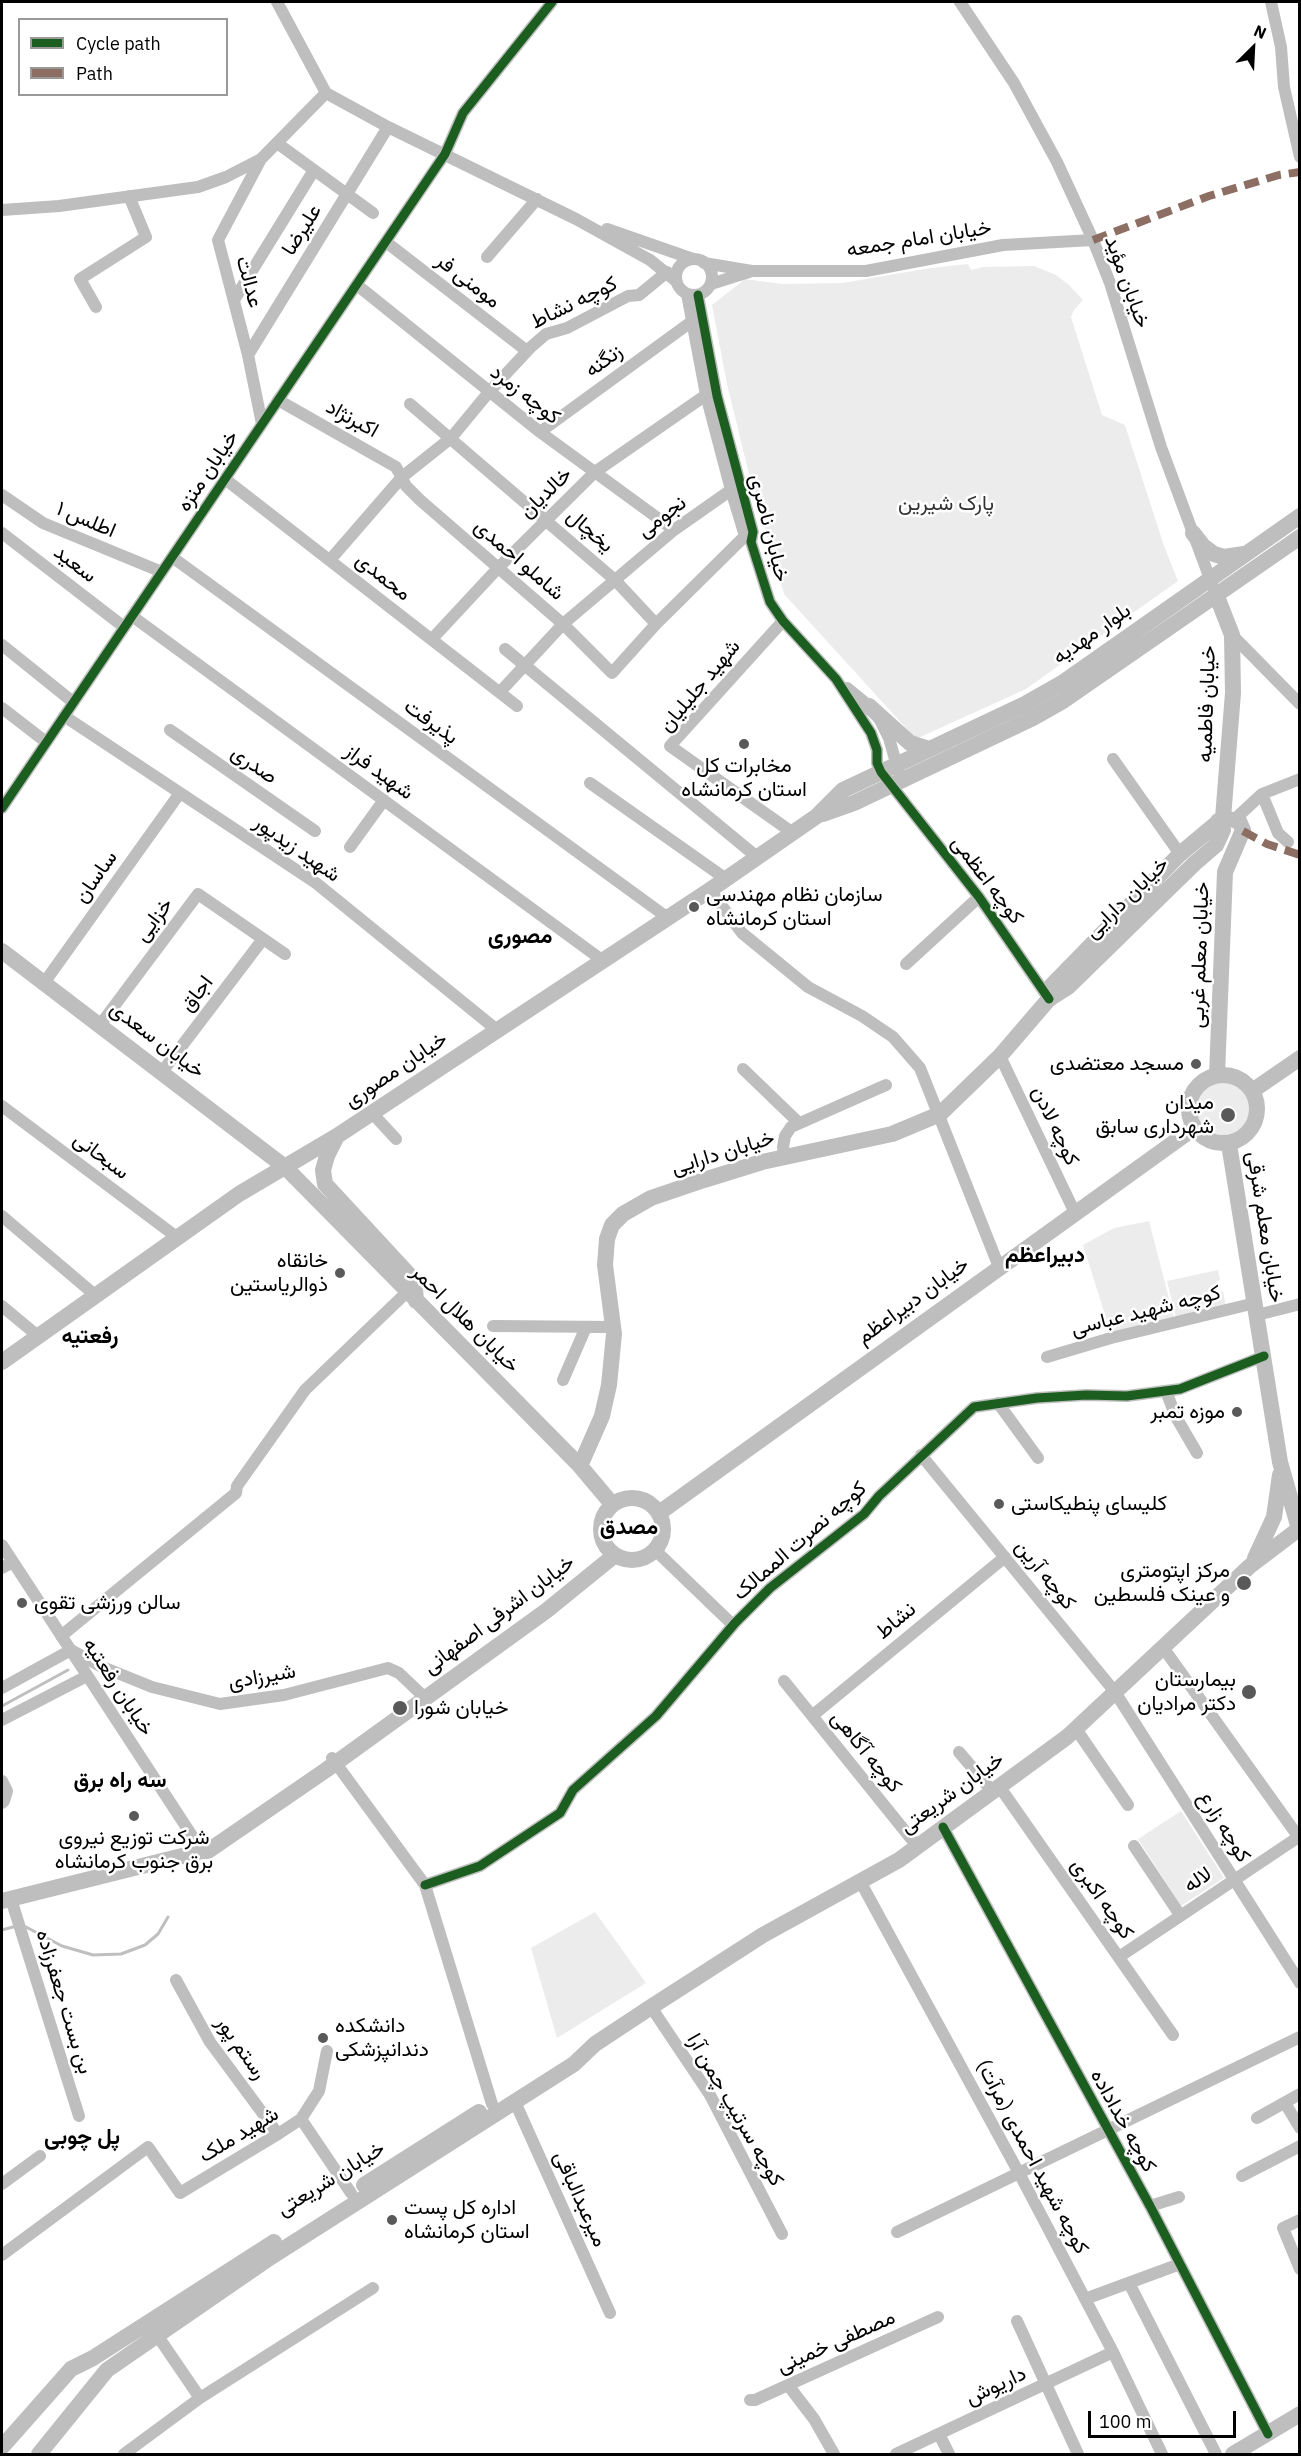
<!DOCTYPE html>
<meta charset="utf-8">
<style>
body{margin:0}
#map{position:relative;width:1301px;height:2456px;overflow:hidden;background:#fff;font-family:"IBM Plex Sans",sans-serif}
canvas{display:block}
.frame{position:absolute;inset:0;border:3px solid #000;pointer-events:none}
.legend{position:absolute;left:18px;top:18px;width:210px;height:78px;box-sizing:border-box;background:#fff;border:2px solid #999;margin:0;padding:8px 10px;list-style:none;font-size:18px;color:#000}
.legend li{display:flex;align-items:center;gap:12px;height:30px}
.legend b{width:30px;border:2px solid #999}
.north{position:absolute;left:1223px;top:18px;width:60px;height:60px;-webkit-text-stroke:4px #fff;paint-order:stroke;rotate:24deg;font-size:16px;font-weight:700;line-height:24px;text-align:center;color:#000}
.north::after{content:'';display:block;margin:auto;width:21px;height:27px;background:#000;clip-path:polygon(50% 0,100% 100%,50% 72%,0 100%)}
.scale{position:absolute;left:1088px;top:2411px;width:148px;height:27px;box-sizing:border-box;border:3px solid #000;border-top:0;padding-left:8px;font-size:18px;line-height:21px;white-space:nowrap;color:#000;-webkit-text-stroke:4px #fff;paint-order:stroke}
</style>
<div id="map">
<canvas width="1301" height="2456"></canvas>
<div class="frame"></div>
<ul class="legend">
<li><b style="height:8px;background:#1b5e20"></b>Cycle path</li>
<li><b style="height:8px;background:#8d6e63"></b>Path</li>
</ul>
<div class="north">N</div>
<div class="scale">100 m</div>
</div>
<script>
const context = document.querySelector('canvas').getContext('2d');
context.lineJoin = 'round';
function paint(path, color) { context.fillStyle = color; context.fill(path, 'evenodd'); }
const shape = rows => new Path2D(rows.map(r => 'M' + r).join(''));
function stroke(path, color, width, dash) { context.strokeStyle = color; context.lineWidth = width; context.lineCap = dash ? 'butt' : 'round'; context.setLineDash(dash || []); context.stroke(path); }
function drawText(font, color, halo, rows, align = 'center') {
  context.font = font + ' "IBM Plex Sans",Vazirmatn,sans-serif'; context.lineWidth = 5; context.setLineDash([]); context.textBaseline = 'middle'; context.strokeStyle = halo; context.fillStyle = color; for (const [text, x, y, turn = 0] of rows) {
    context.save(); context.translate(x, y); context.rotate((+turn || 0) * Math.PI / 180); context.textAlign = isNaN(turn) ? turn : align; if (halo) context.strokeText(text, 0, 0); context.fillText(text, 0, 0); context.restore();
  }
}
const green = shape([
 [968,264,971,270,983,267,1034,266,1056,275,1069,285,1083,300,1074,310,1071,317,1102,415,1125,425,1164,546,1178,581,1026,689,916,739,784,594,750,478,727,384,712,305,745,279,782,284,842,283,931,268],
 '1193 1109a30 30 0 1 1 60 0a30 30 0 1 1-60 0Z',
 [1149,1221,1174,1318,1111,1334,1083,1245,1114,1228],
 [1218,1270,1220,1280,1217,1281,1219,1292,1223,1291,1226,1307,1176,1318,1167,1281],
 [1181,1811,1224,1878,1181,1906,1138,1839],
 [595,1912,646,1983,557,2038,531,1948]
]);
const stream = shape([
 [2,1706,68,1670],
 [26,1927,62,1946,93,1955,121,1954,145,1945,158,1934,168,1917],
 [2,1930,13,1927]
]);
const minor = shape([
 [277,2,326,93],
 [960,2,1014,83,1057,162,1093,240,1110,283,1161,447,1213,587],
 [1271,2,1281,47,1284,87,1300,157],
 [277,143,373,213],
 [261,159,218,240,248,355,262,424],
 [2,210,59,206,198,187,226,177,261,159,326,93,388,127,576,219,650,260,676,281],
 [607,229,693,259],
 [386,242,527,351],
 [487,257,537,199],
 '676 277a18 18 0 1 1 36 0a18 18 0 1 1-36 0Z',
 [704,263,752,271,711,284],
 [752,271,866,271,1003,245,1093,240],
 [357,285,540,432,674,530],
 [687,294,706,395,731,490,745,536,751,541],
 [698,295,717,396,753,532,751,542,770,602,783,621,836,679,871,733,877,750,877,763,881,772,979,897,1049,999],
 [234,300,314,170],
 [96,307,80,279,146,237,129,196],
 [248,355,388,127],
 [278,400,396,467,406,486,420,500,563,624,612,673,656,624,745,536,753,532],
 [410,404,615,580,656,624],
 [540,432,691,322],
 [225,479,517,706],
 [2,495,43,523,162,572],
 [2,533,124,627],
 [172,557,668,918],
 [330,560,402,477,451,438,489,392,531,347,546,334,567,328,628,296,639,295,667,272],
 [132,616,602,960],
 [783,621,670,746,793,833],
 [1232,635,1300,704],
 [432,639,499,567,595,472,706,395],
 [2,645,73,702],
 [505,649,757,857],
 [847,688,869,706,880,720,889,738,898,770],
 [500,692,563,624,674,530,731,490],
 [2,708,46,742],
 [64,716,316,883,497,1030],
 [170,730,315,831],
 [1113,759,1180,854],
 [590,783,726,879],
 [1262,794,1278,833,1288,842],
 [2,808,445,154,463,113,552,2],
 [1235,819,1262,794,1300,779],
 [350,847,384,800],
 [710,890,742,933,808,987,862,1016,893,1037,920,1068,999,1267],
 [906,964,979,897],
 [44,983,180,793],
 [100,1025,198,894,285,954],
 [1000,1056,1075,1213],
 [743,1069,799,1123],
 [162,1072,263,939],
 [2,1106,178,1238],
 [372,1113,396,1139],
 [785,1158,783,1147,785,1136,791,1127,886,1085],
 [2,1216,95,1295],
 [2,1306,38,1336],
 [1257,1315,1300,1304],
 [493,1326,613,1327],
 [1047,1357,1111,1338,1255,1303],
 [563,1380,586,1327],
 [1166,1391,1176,1417,1197,1453],
 [998,1403,1038,1458],
 [921,1455,1115,1692,1300,1983],
 [2,1545,202,1851],
 [655,1550,733,1625],
 [2,1568,13,1562],
 [61,1636,236,1493,237,1486,305,1390,407,1292],
 [1162,1646,1300,1839],
 [71,1650,100,1666,152,1687,220,1704,284,1695,388,1668,399,1673,421,1694],
 [784,1681,917,1846],
 [2,1688,71,1650],
 [812,1716,1005,1557],
 [2,1720,87,1676],
 [1076,1729,1128,1805],
 [959,1752,992,1791],
 [332,1758,425,1885,492,2104],
 [2,1781,7,1791,4,1801,2,1803],
 [999,1786,1173,2035],
 [943,1827,1150,2206,1268,2434],
 [1134,1846,1180,1915],
 [860,1881,1019,2173,1113,2352,1162,2454],
 [425,1885,480,1866,560,1813,573,1790,656,1716,735,1623,770,1588,864,1514,879,1496,974,1407,1037,1398,1086,1395,1127,1396,1180,1389,1264,1356],
 [11,1899,79,2116],
 [1119,1957,1300,1836],
 [176,1980,210,2042,278,2134],
 [651,2007,710,2095,782,2234],
 [515,2102,610,2313],
 [1285,2103,1300,2128],
 [1257,2118,1300,2094],
 [301,2119,351,2193],
 [1242,2176,1300,2146],
 [2,2184,40,2156],
 [1150,2206,1179,2197],
 [1300,2220,1283,2228,1300,2269],
 [897,2232,1300,2037],
 [2,2255,148,2147,180,2193,278,2134,301,2119,319,2091,327,2051],
 [1129,2283,1216,2454],
 [1085,2299,1180,2264],
 [1017,2321,1078,2454],
 [157,2335,200,2398],
 [788,2385,814,2419,834,2454],
 [750,2400,755,2400,938,2317],
 [939,2434,949,2454],
 [124,2454,200,2398,373,2288],
 [896,2454,1113,2352]
]);
const major = shape([
 [1193,533,1203,546,1214,554,1224,557,1244,554],
 [1216,594,1232,635,1233,693,1223,818],
 [869,706,910,743,929,749],
 [823,814,854,803,1033,718,1063,701,1300,537],
 [2,951,285,1167,580,1466,612,1504],
 [1050,999,1051,986,1180,854,1223,818],
 '1189 1109a34 34 0 1 1 68 0a34 34 0 1 1-68 0Z',
 [1217,1075,1225,872,1243,830,1239,821,1223,818],
 [1252,1091,1300,1058],
 [337,1136,327,1156,323,1170,325,1184,411,1277,415,1288,416,1301],
 [1229,1144,1280,1462,1299,1529],
 [2,1362,239,1194,337,1136,710,890,817,816,843,790,1025,704,1062,683,1300,516],
 [580,1466,602,1416,609,1385,614,1334,605,1265,607,1239,612,1225,623,1214,651,1198,704,1180,762,1162,892,1134,940,1114,1000,1056,1049,999,1068,987,1194,864,1216,845,1223,830,1218,821],
 '601 1529a31 31 0 1 1 62 0a31 31 0 1 1-62 0Z',
 [659,1513,1194,1128],
 [1255,1558,1274,1517,1280,1475],
 [2,1901,202,1851,208,1851,326,1770,546,1611,615,1555],
 [364,2185,479,2112],
 [2,2447,71,2369,93,2358,274,2242],
 [39,2454,107,2370,271,2257,574,2064,595,2044,651,2007,763,1935,899,1860,1067,1737,1250,1566,1300,1528],
 [1233,2454,1300,2414]
]);
const quiet = shape([
 [1093,240,1209,196,1279,175,1300,172],
 [1243,831,1267,844,1300,855]
]);
const cycleway = shape([
 [698,295,717,396,753,532,751,542,770,602,783,621,836,679,871,733,877,750,877,763,881,772,979,897,1049,999],
 [2,808,445,154,463,113,552,2],
 [943,1827,1150,2206,1268,2434],
 [425,1885,480,1866,560,1813,573,1790,656,1716,735,1623,770,1588,864,1514,879,1496,974,1407,1037,1398,1086,1395,1127,1396,1180,1389,1264,1356]
]);
const markers = [
 [744,744,6,"#595959"],
 [694,907,6,"#595959"],
 [1196,1064,6,"#595959"],
 [1228,1115,8,"#595959"],
 [340,1273,6,"#595959"],
 [1237,1412,6,"#595959"],
 [999,1504,6,"#595959"],
 [1244,1583,8,"#595959"],
 [22,1603,6,"#595959"],
 [1249,1692,8,"#595959"],
 [400,1708,8,"#595959"],
 [134,1816,6,"#595959"],
 [323,2038,6,"#595959"],
 [392,2220,6,"#595959"]
];
const streetNames = [
 ["علیرضا",302,230,-58],
 ["خیابان امام جمعه",919,239,-9],
 ["مومنی فر",468,281,38],
 ["عدالت",249,282,75],
 ["خیابان مؤید",1127,282,70],
 ["کوچه نشاط",574,303,-26],
 ["زنگنه",604,361,-36],
 ["کوچه زمرد",525,395,38],
 ["اکبرنژاد",352,419,29],
 ["خیابان منزه",208,471,-56],
 ["خالدیان",546,493,-44],
 ["نجومی",662,517,-37],
 ["اطلس ۱",86,520,23],
 ["خیابان ناصری",769,528,76],
 ["یخچال",590,531,41],
 ["شاملو احمدی",519,560,41],
 ["سعید",75,564,37],
 ["محمدی",383,577,38],
 ["بلوار مهدیه",1092,634,-35],
 ["شهید جلیلیان",700,686,-50],
 ["خیابان فاطمیه",1207,704,-88],
 ["پذیرفت",431,722,36],
 ["صدری",254,765,35],
 ["شهید فراز",379,772,36],
 ["شهید زیدپور",297,849,35],
 ["ساسان",96,877,-55],
 ["کوچه اعظمی",987,880,53],
 ["خیابان دارایی",1127,898,-44],
 ["خزایی",154,920,-53],
 ["خیابان معلم غربی",1200,955,-88],
 ["اجاق",197,994,-53],
 ["خیابان سعدی",157,1040,37],
 ["خیابان مصوری",396,1070,-34],
 ["کوچه لادن",1055,1126,65],
 ["خیابان دارایی",723,1153,-17],
 ["سبحانی",101,1156,37],
 ["خیابان معلم شرقی",1265,1227,81],
 ["خیابان دبیراعظم",913,1301,-36],
 ["کوچه شهید عباسی",1146,1311,-14],
 ["خیابان هلال احمر",465,1319,45],
 ["کوچه نصرت الممالک",800,1541,-41],
 ["کوچه آرین",1045,1575,51],
 ["خیابان اشرفی اصفهانی",499,1615,-37],
 ["نشاط",896,1621,-40],
 ["شیرزادی",262,1677,-10],
 ["خیابان رفعتیه",118,1687,57],
 ["کوچه آگاهی",866,1752,51],
 ["خیابان شریعتی",952,1793,-36],
 ["کوچه زارع",1224,1827,58],
 ["لاله",1198,1880,-34],
 ["کوچه اکبری",1102,1899,55],
 ["بن بست جعفرزاده",64,2002,73],
 ["رستم پور",241,2048,55],
 ["کوچه سرتیپ چمن آرا",735,2110,60],
 ["کوچه خداداده",1123,2121,61],
 ["شهید ملک",239,2135,-31],
 ["کوچه شهید احمدی (مرآت)",1032,2157,62],
 ["خیابان شریعتی",331,2179,-32],
 ["میرعبدالباقی",580,2199,66],
 ["مصطفی خمینی",836,2342,-24],
 ["داریوش",996,2386,-25]
];
const parkNames = [
 ["پارک شیرین",946,504]
];
const poiNames = [
 ["مخابرات کل",744,766,"center"],
 ["استان کرمانشاه",744,790,"center"],
 ["سازمان نظام مهندسی",706,895],
 ["استان کرمانشاه",706,919],
 ["مسجد معتضدی",1184,1064,"right"],
 ["میدان",1214,1103,"right"],
 ["شهرداری سابق",1214,1127,"right"],
 ["خانقاه",328,1261,"right"],
 ["ذوالریاستین",328,1285,"right"],
 ["موزه تمبر",1225,1412,"right"],
 ["کلیسای پنطیکاستی",1011,1504],
 ["مرکز اپتومتری",1230,1571,"right"],
 ["و عینک فلسطین",1230,1595,"right"],
 ["سالن ورزشی تقوی",34,1603],
 ["بیمارستان",1236,1680,"right"],
 ["دکتر مرادیان",1236,1704,"right"],
 ["خیابان شورا",414,1708],
 ["شرکت توزیع نیروی",134,1838,"center"],
 ["برق جنوب کرمانشاه",134,1862,"center"],
 ["دانشکده",335,2026],
 ["دندانپزشکی",335,2050],
 ["اداره کل پست",404,2208],
 ["استان کرمانشاه",404,2232]
];
const neighbourhoodNames = [
 ["مصوری",520,937],
 ["دبیراعظم",1045,1256],
 ["رفعتیه",90,1337],
 ["مصدق",629,1528],
 ["سه راه برق",120,1781],
 ["پل چوبی",82,2138]
];
paint(green, '#ececec');
stroke(stream, '#bfbfbf', 3);
stroke(minor, '#bebebe', 12);
stroke(major, '#bebebe', 16);
stroke(quiet, '#8d6e63', 8, [15, 8]);
stroke(cycleway, '#1b5e20', 9);
for (const [x, y, r, color] of markers) { const dot = new Path2D(); dot.arc(x, y, r, 0, 2 * Math.PI); context.fillStyle = color; context.fill(dot); stroke(dot, '#fff', 2); }
drawText('21px', '#000', '#fff', streetNames);
drawText('21px', '#333', '#fff', parkNames);
drawText('21px', '#000', '#fff', poiNames, 'left');
drawText('bold 22px', '#000', '#fff', neighbourhoodNames);
</script>
